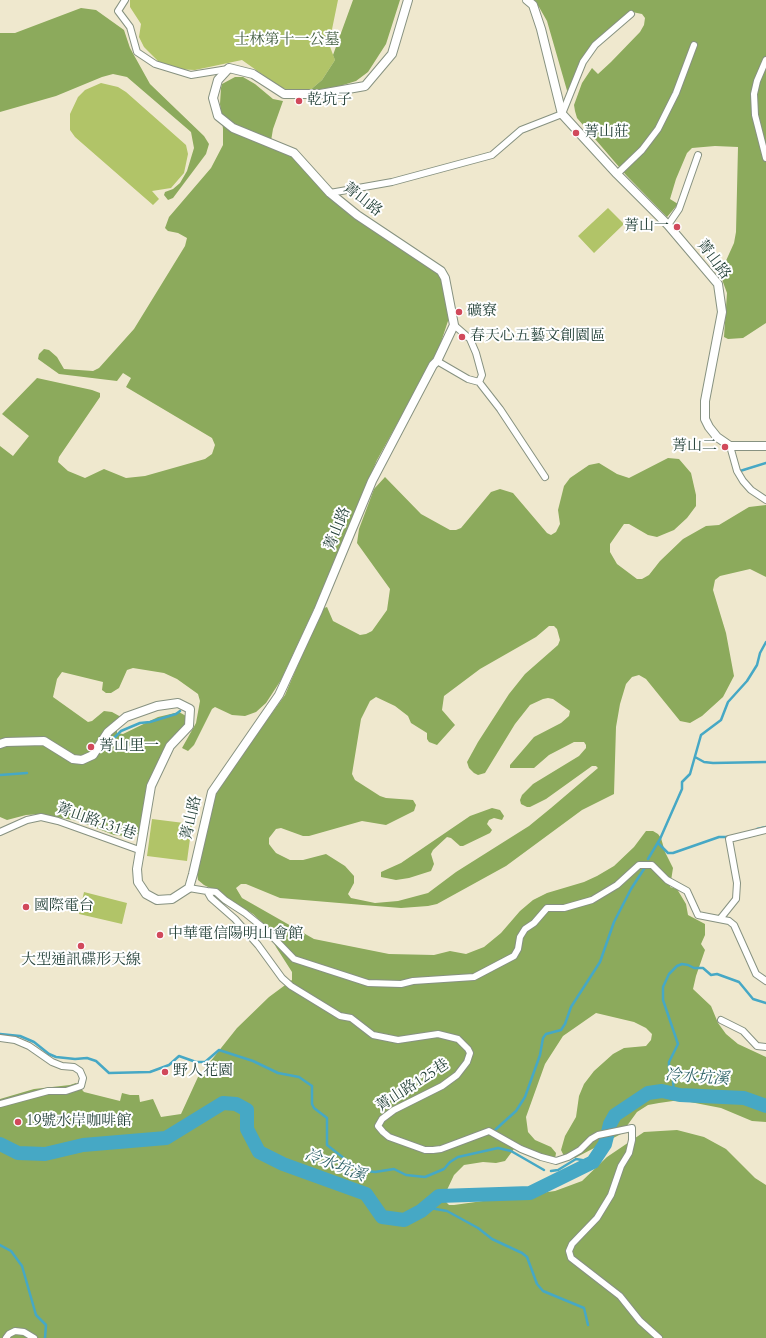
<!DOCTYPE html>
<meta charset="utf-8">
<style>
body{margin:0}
canvas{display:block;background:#efe8ce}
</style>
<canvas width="766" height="1338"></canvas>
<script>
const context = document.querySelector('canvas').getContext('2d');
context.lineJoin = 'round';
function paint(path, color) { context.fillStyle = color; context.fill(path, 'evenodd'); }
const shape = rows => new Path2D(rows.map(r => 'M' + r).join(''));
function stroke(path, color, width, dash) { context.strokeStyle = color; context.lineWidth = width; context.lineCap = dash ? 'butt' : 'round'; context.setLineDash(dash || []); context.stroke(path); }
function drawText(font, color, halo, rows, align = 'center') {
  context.font = font + ' Cardo,"Noto Serif TC",serif'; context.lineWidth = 4; context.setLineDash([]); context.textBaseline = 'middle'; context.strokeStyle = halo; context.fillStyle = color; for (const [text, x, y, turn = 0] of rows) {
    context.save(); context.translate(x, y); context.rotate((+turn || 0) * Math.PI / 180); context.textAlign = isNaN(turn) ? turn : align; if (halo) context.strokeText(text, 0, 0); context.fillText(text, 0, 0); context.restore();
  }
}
const green = shape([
 [130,0,338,0,329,44,335,60,322,80,309,91,294,92,280,87,242,60,195,70,174,69,158,61,144,47,139,37,141,24,130,7],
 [101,83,118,87,126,92,186,145,188,154,184,173,171,188,152,191,159,199,153,205,75,137,70,130,70,114,78,97,85,90],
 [608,208,624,224,594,253,578,236],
 [152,819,192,824,187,861,147,856],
 [84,892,127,903,122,924,79,914]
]);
const forest = shape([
 [353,0,400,0,386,44,368,72,356,81,340,86,309,91,322,80,335,60,333,55],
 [532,0,766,0,766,323,743,338,728,339,724,337,727,293,720,274,734,243,736,232,738,147,715,146,692,148,687,153,676,179,670,199,678,204,667,217,626,175,577,118,575,111,574,105,582,83,592,68,598,74,611,62,640,32,644,25,645,18,642,14,632,12,588,49,576,71,568,94,547,21,539,7],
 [81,8,96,10,124,30,130,48,150,84,204,136,209,144,206,154,173,198,168,200,164,195,165,192,173,189,180,183,187,171,194,148,191,132,127,77,113,74,102,77,56,96,0,112,0,33,15,33],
 [235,77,243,77,255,84,273,99,283,101,273,129,270,147,291,156,327,195,437,272,441,279,449,318,439,348,377,460,314,609,281,680,266,703,256,712,245,716,232,715,215,707,212,709,194,745,188,751,182,748,196,723,200,701,198,694,177,679,164,673,133,668,127,670,119,688,111,693,106,693,102,690,103,682,62,672,57,679,53,697,88,722,92,721,104,711,112,712,121,717,117,730,117,733,123,734,158,717,179,712,186,716,186,722,183,729,164,752,140,831,135,837,114,835,78,821,41,814,26,815,7,820,0,817,0,446,13,456,29,436,2,414,37,378,92,390,100,393,100,397,59,457,58,462,68,471,85,478,104,469,126,478,145,476,205,459,212,454,215,445,212,438,126,387,131,378,123,373,117,381,59,374,38,359,39,354,44,349,49,350,57,357,64,369,93,371,99,368,134,329,185,246,187,238,178,233,168,231,165,228,169,217,211,168,223,145,223,129,220,104,221,88,222,84],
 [668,458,679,459,691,473,696,495,696,506,687,518,674,530,657,537,648,535,629,524,624,524,610,544,610,552,617,564,637,579,642,579,649,575,660,561,683,539,706,526,719,525,749,507,766,505,766,577,750,569,720,576,715,580,713,590,726,633,734,676,723,697,702,716,690,723,680,721,646,679,639,675,632,677,626,684,620,704,616,727,614,794,582,810,506,866,437,904,428,906,401,908,363,905,280,898,246,884,241,884,236,888,242,898,314,939,389,954,434,955,450,951,466,954,484,947,501,933,520,911,533,900,547,893,584,882,597,876,614,866,634,847,646,831,653,831,658,834,661,838,665,852,673,868,670,887,677,889,686,904,688,915,705,924,705,935,701,944,705,950,696,976,693,989,711,1006,718,1023,726,1034,738,1044,766,1057,766,1122,752,1121,721,1108,690,1102,673,1101,659,1103,648,1105,637,1112,621,1134,575,1158,564,1156,561,1150,565,1136,576,1117,579,1096,584,1084,594,1071,613,1054,624,1048,646,1046,651,1040,652,1034,646,1028,634,1022,596,1013,563,1036,545,1064,526,1117,528,1132,535,1140,551,1147,556,1153,555,1159,519,1147,514,1149,505,1161,496,1163,483,1162,464,1165,454,1175,447,1190,445,1201,449,1205,454,1205,555,1191,582,1181,607,1157,644,1132,677,1130,704,1137,726,1149,755,1178,766,1185,766,1338,0,1338,0,1099,34,1089,70,1085,76,1083,84,1092,120,1101,122,1093,130,1095,139,1095,140,1102,153,1099,161,1117,181,1114,198,1077,237,1028,269,997,292,980,292,972,276,947,265,925,253,914,214,890,204,885,198,880,197,873,214,794,285,695,317,620,324,608,327,607,333,621,360,635,366,634,372,631,387,610,390,589,357,543,359,529,374,489,385,477,421,514,450,530,456,530,461,528,491,492,500,489,513,493,547,533,551,535,556,532,560,524,558,510,564,486,570,478,589,465,599,463,617,474,629,478],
 [549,626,554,626,557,629,560,640,558,645,525,674,509,694,478,742,467,762,469,768,474,773,478,775,485,773,515,724,530,705,543,699,548,698,553,699,570,711,569,716,561,723,534,737,510,765,510,768,534,768,549,755,574,742,584,742,586,745,586,748,579,756,533,784,522,795,520,800,521,804,527,807,530,807,546,799,592,766,596,766,598,768,551,808,529,826,456,872,428,893,398,901,375,903,351,898,348,894,354,883,354,876,345,866,326,854,303,860,290,860,276,853,272,848,269,844,269,838,276,829,281,828,303,836,309,836,362,821,386,825,414,811,416,805,413,800,386,798,380,796,355,780,352,774,361,719,370,701,376,697,395,706,408,716,411,723,427,733,427,739,429,742,437,745,455,725,442,710,444,696,480,669,536,637],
 [492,808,500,810,504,816,502,820,494,818,489,820,487,824,492,830,490,833,463,846,460,846,451,838,447,837,433,850,431,854,434,864,431,871,409,878,396,880,381,877,381,872,401,863,470,816]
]);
const stream = shape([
 [740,471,766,463],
 [112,740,121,731,140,723,150,722,176,714,180,711],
 [695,757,704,762,713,763,766,762],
 [0,775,27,773],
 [757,829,766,827],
 [658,843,668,853,673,853,719,837,729,837],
 [648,859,660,839,682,789,682,782,690,774,701,735,721,720,728,702,747,681,757,665,760,653,766,642],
 [0,1034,20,1036,34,1042,49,1054,56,1057,75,1059,87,1058,96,1061,109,1073,150,1072,169,1065,179,1056,196,1062,205,1062,219,1050,253,1061,278,1073,299,1077,312,1086,312,1104,314,1108,327,1118,327,1145,359,1170,375,1172,394,1169,406,1175,425,1177,444,1169,450,1162,458,1157,498,1148,511,1151,544,1170],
 [674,1094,673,1080,669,1068,669,1062,678,1044,663,1000,663,987,669,974,677,966,682,964,688,965,694,968,703,968,711,975,717,974,739,982,753,999,766,1003],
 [495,1130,516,1111,525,1097,540,1055,543,1038,546,1034,561,1030,565,1024,571,1007,600,962,614,922,631,889,644,869],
 [551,1171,558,1170,576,1159,593,1162],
 [421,1211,430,1208,447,1211,478,1228,492,1239,522,1253,527,1257,537,1284,543,1291,584,1308,588,1325],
 [0,1245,11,1251,22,1266,36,1315,46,1325,45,1338]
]);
const river = shape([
 [0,1144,18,1153,45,1154,83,1145,166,1138,223,1103,236,1104,247,1110,247,1129,259,1152,283,1164,366,1194,382,1217,404,1220,421,1211,439,1196,530,1193,593,1162,605,1144,610,1124,615,1115,648,1093,662,1091,680,1095,744,1098,766,1106]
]);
const minor = shape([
 [125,0,118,11,130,27,137,52,155,64,191,75,228,69],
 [766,60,757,81,754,94,755,115,766,158],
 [617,174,642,150,658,129,676,93,694,45],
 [330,193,392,182,492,155,521,130,562,114,583,62,595,45,631,14],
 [668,225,679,209,698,155],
 [454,325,470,339,476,353,482,375,479,382],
 [437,361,468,379,479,382,500,409,545,477],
 [730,446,737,471,743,481,751,490,766,500],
 [0,832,27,820,41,817,58,821,139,850],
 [189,888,207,891,211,898,235,919,258,945,282,978,291,986,340,1016,351,1018,373,1035,398,1040,438,1034,458,1039,468,1049,470,1053,467,1062,457,1075,442,1086,394,1110,382,1119,378,1126,383,1132,389,1137,425,1150,433,1150,441,1149,489,1131,521,1149,541,1157,556,1161,568,1157,580,1150,591,1139,598,1135,632,1128,632,1140,629,1153,621,1166,611,1195,597,1218,572,1244,569,1251,571,1258,620,1296,640,1321,659,1338],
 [207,891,216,892,225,900,245,913,266,930,294,959,368,983,401,984,413,981,474,977,514,956,518,949,520,937,525,929,534,923,547,908,564,908,592,900,617,885,639,865,652,865,667,880,687,891,698,915,729,921,734,925,756,974,766,981],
 [720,919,736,899,737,883,729,839,766,830],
 [721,1020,743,1031,757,1046,766,1047],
 [0,1038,15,1040,29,1046,52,1062,62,1066,74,1067,80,1071,83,1078,81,1086,66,1091,48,1091,0,1104],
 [6,1338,9,1334,15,1331,24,1332,34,1338]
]);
const tertiary = shape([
 [527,0,533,5,541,29,562,114,617,174,668,225,718,284,722,312,705,401,705,419,709,427,717,437,730,446,766,446],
 [0,744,6,742,44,741,73,759,82,760,93,755,108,732,126,717,157,706,178,703,190,709,189,726,170,746,151,786,137,869,138,882,146,894,157,900,172,899,189,888,193,874,212,792,279,695,318,611,372,481,433,365,437,361,454,325,445,278,441,271,357,215,330,193,294,153,233,128,218,116,213,98,218,80,229,68,253,74,284,94,320,94,365,86,392,54,408,0]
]);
const markers = [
 [299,101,4,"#d1495b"],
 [576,133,4,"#d1495b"],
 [677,227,4,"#d1495b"],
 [459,312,4,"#d1495b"],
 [462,337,4,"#d1495b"],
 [725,447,4,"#d1495b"],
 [91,747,4,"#d1495b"],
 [26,907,4,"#d1495b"],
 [160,935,4,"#d1495b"],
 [81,946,4,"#d1495b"],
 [165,1072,4,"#d1495b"],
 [18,1122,4,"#d1495b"]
];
const parkNames = [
 ["士林第十一公墓",287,41]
];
const poiNames = [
 ["乾坑子",307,101],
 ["菁山莊",584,133],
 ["菁山一",669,227,"right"],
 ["礦寮",467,312],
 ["春天心五藝文創園區",470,337],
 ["菁山二",717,447,"right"],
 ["菁山里一",99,747],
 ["國際電台",34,907],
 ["中華電信陽明山會館",168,935],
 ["大型通訊碟形天線",81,961,"center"],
 ["野人花園",173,1072],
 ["19號水岸咖啡館",26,1122]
];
const streetNames = [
 ["菁山路",362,200,38],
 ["菁山路",713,260,53],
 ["菁山路",338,529,-68],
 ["菁山路",192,818,-77],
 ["菁山路131巷",96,822,19],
 ["菁山路125巷",413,1086,-33]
];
const waterNames = [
 ["冷水坑溪",697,1078,4],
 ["冷水坑溪",335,1166,21]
];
paint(green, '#b1c468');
paint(forest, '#8caa5c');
stroke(stream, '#46a8c5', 2.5);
stroke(river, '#46a8c5', 14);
stroke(minor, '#879281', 8);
stroke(tertiary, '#879281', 10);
stroke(minor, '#fff', 6);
stroke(tertiary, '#fff', 8);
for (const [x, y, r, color] of markers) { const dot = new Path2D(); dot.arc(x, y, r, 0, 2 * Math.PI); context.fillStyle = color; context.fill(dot); stroke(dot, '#fff', 1.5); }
drawText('15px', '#445f41', '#fff', parkNames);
drawText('15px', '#1f3d34', '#fff', poiNames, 'left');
drawText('15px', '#1f3d34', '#fff', streetNames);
drawText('italic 16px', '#2d6267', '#fff', waterNames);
</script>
